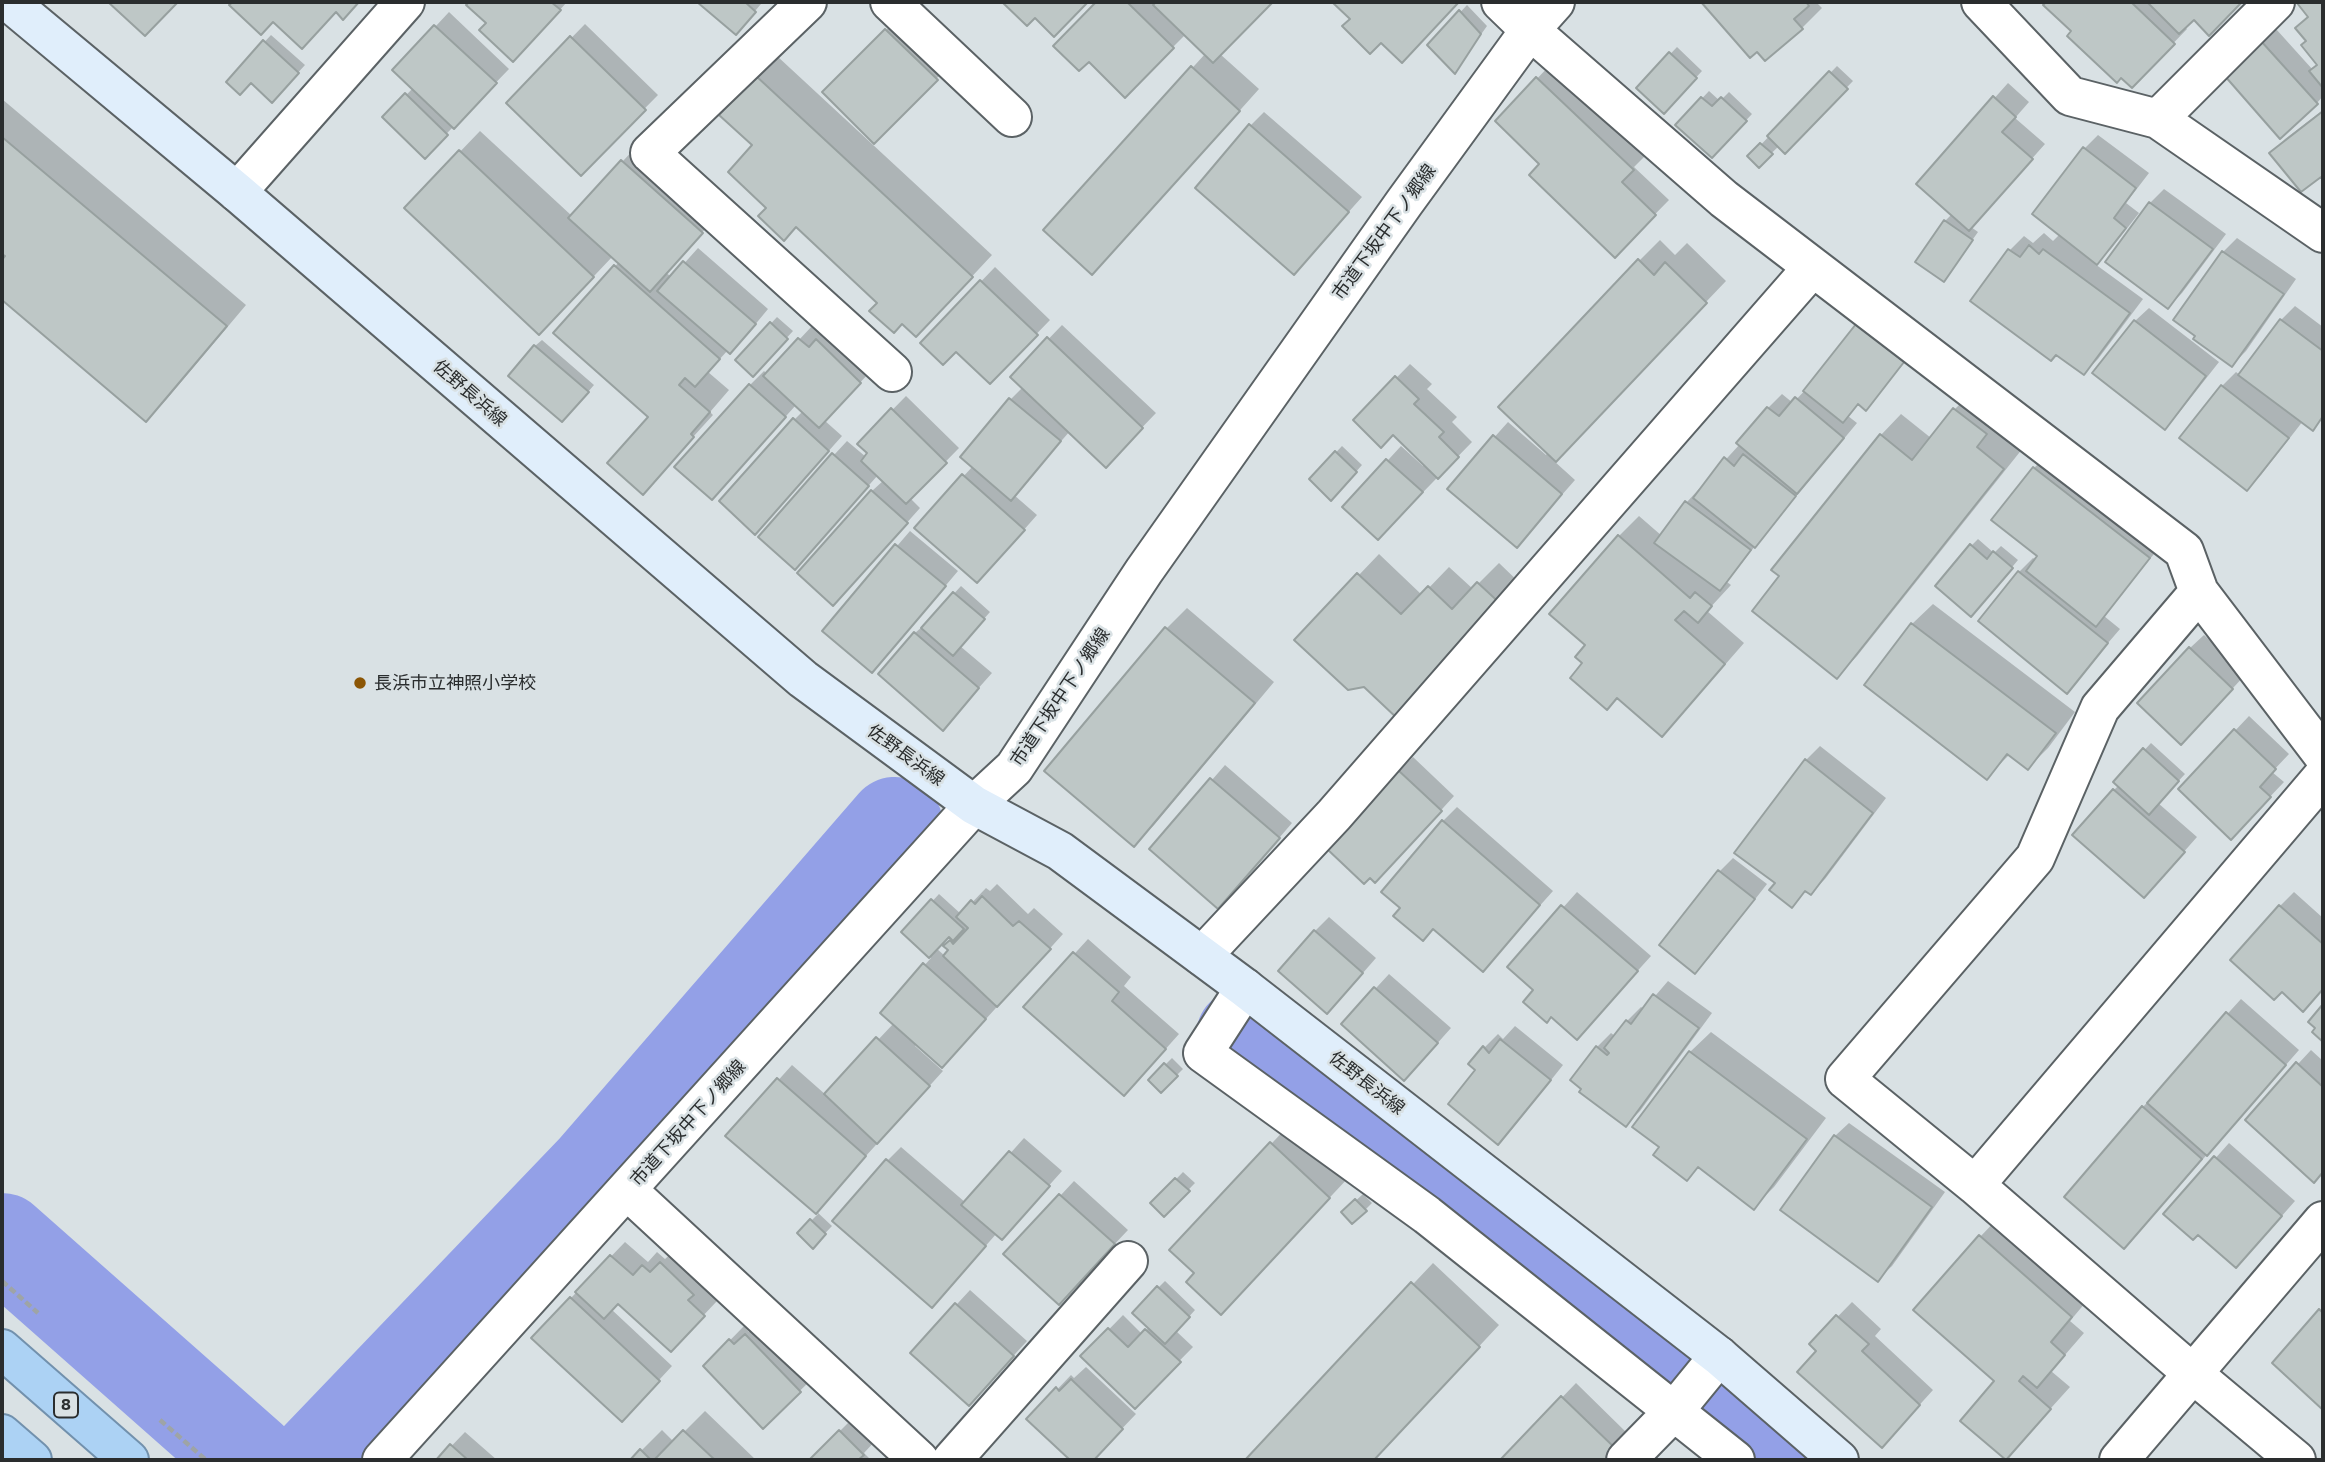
<!DOCTYPE html>
<meta charset="utf-8">
<style>
body{margin:0}
#map{position:relative;width:2325px;height:1462px;overflow:hidden;background:#d9e1e4;font-family:Commissioner,sans-serif}
canvas{display:block}
.frame{position:absolute;inset:0;border:4px solid #2a2d2e;pointer-events:none}
</style>
<div id="map">
<canvas width="2325" height="1462"></canvas>
<div class="frame"></div>
</div>
<script>
const context = document.querySelector('canvas').getContext('2d');
context.lineJoin = 'round';
function paint(path, color) { context.fillStyle = color; context.fill(path, 'evenodd'); }
const shape = rows => new Path2D(rows.map(r => 'M' + r).join(''));
function stroke(path, color, width, dash) { context.strokeStyle = color; context.lineWidth = width; context.lineCap = dash ? 'butt' : 'round'; context.setLineDash(dash || []); context.stroke(path); }
function drawText(font, color, halo, rows, align = 'center') {
  context.font = font + ' Commissioner,"Noto Sans JP",sans-serif'; context.lineWidth = 5; context.setLineDash([]); context.textBaseline = 'middle'; context.strokeStyle = halo; context.fillStyle = color; for (const [text, x, y, turn = 0] of rows) {
    context.save(); context.translate(x, y); context.rotate((+turn || 0) * Math.PI / 180); context.textAlign = isNaN(turn) ? turn : align; if (halo) context.strokeText(text, 0, 0); context.fillText(text, 0, 0); context.restore();
  }
}
const shadow = shape([
 [235,2,358,2,343,17,336,10,273,20,232,5],
 [471,2,567,2,527,46,488,23,469,5],
 [700,2,758,2,761,4,736,33],
 [1099,2,1155,2,1157,4,1159,2,1271,2,1220,54,1259,89,1113,252,1045,230,1205,54,1185,35,1125,95,1089,59,1055,46],
 [1334,2,1458,2,1416,47,1352,19],
 [1704,2,1816,2,1822,8,1802,28,1750,56],
 [2049,2,2240,2,2209,34,2194,18,2185,27,2187,29,2132,86,2046,5],
 [2300,2,2323,2,2323,96,2317,103,2240,62,2276,29,2313,70,2318,64,2308,40,2309,16,2299,3],
 [1467,5,1487,26,1455,71,1430,45],
 [449,12,509,69,425,156,385,117,413,88,395,70],
 [900,16,950,65,874,141,825,92],
 [585,24,658,95,581,173,508,103],
 [271,35,305,65,272,101,251,81,228,81],
 [1677,47,1702,71,1664,112,1638,88],
 [777,56,992,255,936,315,879,303,797,226,768,208,755,145,756,77],
 [1551,64,1646,155,1634,167,1669,200,1615,255,1542,164,1497,121],
 [1837,66,1853,81,1785,151,1779,146,1759,165,1750,156],
 [2008,83,2029,102,2015,118,2045,144,1971,227,1978,232,1944,280,1945,221,1952,214,1918,184],
 [1709,91,1720,101,1729,92,1752,114,1712,156,1678,124],
 [2,99,246,305,166,400,146,420,2,298,2,263,7,256,2,251],
 [2323,110,2323,178,2321,175,2272,153,2285,139],
 [1264,112,1362,197,1294,273,1250,126],
 [480,131,572,216,636,147,715,218,666,273,672,277,698,248,768,309,744,338,730,352,728,350,708,372,729,390,710,412,713,415,643,492,651,417,555,333,619,262,613,256,559,313,406,208],
 [2098,135,2149,173,2126,203,2139,213,2111,249,2095,264,2143,299,2098,359,2084,373,1973,300,2010,250,2024,236,2033,243,2044,233,2053,241,2060,234,2084,149],
 [2164,189,2226,234,2182,293,2168,307,2107,262,2150,203],
 [2237,238,2296,279,2246,351,2232,365,2176,319,2223,252],
 [1660,240,1675,255,1687,243,1726,281,1554,461,1575,480,1517,546,1449,488,1508,422,1546,455,1548,452,1639,261],
 [995,267,1050,320,990,382,956,349,922,343],
 [2295,306,2323,327,2323,418,2313,429,2303,421,2261,475,2247,489,2181,438,2222,386,2236,372,2240,375,2281,320],
 [2149,308,2219,362,2178,414,2164,428,2135,321],
 [777,317,793,331,759,368,737,360],
 [813,325,874,368,824,420,842,436,769,518,794,420,803,411,796,405,725,484,677,467,750,385,764,371,767,374],
 [1062,325,1156,413,1106,465,1070,431,1014,495,1037,515,991,567,917,527,973,466,1011,399,1023,387,1012,377],
 [1857,325,1917,348,1866,408,1860,403,1848,416,1857,423,1759,541,1727,582,1731,585,1707,611,1744,643,1682,714,1662,735,1585,663,1587,645,1619,536,1639,516,1662,536,1687,502,1740,444,1768,408,1782,394,1793,403,1809,386],
 [542,340,594,385,569,414,535,346],
 [1410,364,1432,384,1427,389,1457,417,1452,422,1472,442,1392,524,1345,507,1401,446,1423,466,1425,464,1394,433,1355,420],
 [1975,389,2023,448,1857,656,1837,677,1782,576,1774,569,1881,435,1901,414,1931,438,1955,409],
 [906,396,959,448,910,498,920,508,847,590,872,491,884,480,878,475,809,553,834,455,847,441,866,457,869,453,859,444],
 [1342,446,1362,465,1338,492,1311,479],
 [2048,454,2162,544,2104,616,2120,629,2066,692,1980,621,2019,572,2033,558,2036,560,2039,556,2034,468],
 [910,531,958,571,885,657,824,631],
 [1978,539,1994,553,2001,546,2018,560,1978,608,1972,545],
 [1379,554,1422,595,1449,567,1473,589,1499,563,1524,587,1365,685,1297,640],
 [961,586,990,612,960,646,992,673,943,728,880,674,915,633,930,620],
 [1933,604,2075,712,2048,748,2028,768,2010,754,1987,777,1912,624],
 [1187,608,1274,682,1154,825,1134,845,1167,628],
 [2204,635,2246,674,2195,729,2190,648],
 [2249,716,2289,754,2272,772,2284,782,2245,823,2180,789],
 [2151,743,2185,774,2158,803,2197,837,2158,881,2114,790,2119,785,2115,782],
 [1820,746,1886,798,1825,879,1811,893,1807,890,1792,905,1778,883,1806,760],
 [1413,757,1454,796,1389,867,1399,771],
 [1225,765,1292,823,1232,893,1152,849],
 [1457,807,1553,891,1483,969,1434,928,1402,907,1443,821],
 [1733,858,1767,884,1709,958,1695,972,1719,872],
 [997,884,1028,914,1034,908,1063,934,956,1052,917,1043,915,1046,943,1071,816,1211,832,1226,813,1246,799,1233,818,1214,728,1136,792,1065,826,1095,894,1023,882,1013,931,958,904,932,939,894,961,914,986,888,990,891],
 [949,935,953,939,946,946,951,950,945,956,936,948],
 [1577,892,1651,956,1577,1038,1535,990,1510,967],
 [2294,892,2323,918,2323,988,2317,996,2280,906],
 [1329,917,1376,958,1341,998,1315,931],
 [1088,939,1131,977,1124,986,1179,1034,1138,1080,1026,1007],
 [1389,974,1451,1028,1418,1065,1343,1024],
 [1668,981,1712,1013,1640,1111,1626,1125,1597,1047,1611,1033,1615,1036,1627,1021,1641,1007,1644,1009],
 [2241,999,2299,1050,2138,1233,2143,1107],
 [1515,1026,1563,1065,1512,1129,1498,1143,1478,1070,1484,1048,1498,1034,1503,1039],
 [1711,1032,1826,1118,1774,1187,1754,1207,1700,1166,1687,1179,1662,1147,1690,1052],
 [2311,1050,2323,1061,2323,1171,2314,1180,2298,1064],
 [1172,1058,1183,1069,1161,1091,1150,1080],
 [1291,1123,1349,1177,1241,1292,1196,1273,1171,1250],
 [1849,1123,1945,1192,1892,1266,1878,1279,1835,1136],
 [1024,1138,1062,1171,1002,1238,997,1233,946,1291,888,1160,901,1147,966,1203],
 [2229,1143,2295,1201,2250,1252,2166,1214],
 [1183,1172,1195,1183,1164,1215,1153,1203],
 [1074,1181,1128,1230,1072,1289,1006,1254],
 [1363,1194,1372,1203,1353,1222,1350,1206],
 [2000,1216,2091,1296,2070,1321,2084,1333,2051,1371,2070,1387,2005,1459,1980,1237],
 [625,1242,648,1262,657,1252,665,1259,675,1250,707,1280,701,1285,717,1301,684,1336,619,1302,611,1309,672,1366,635,1406,571,1298],
 [1433,1263,1499,1325,1373,1460,1247,1460],
 [1165,1281,1195,1310,1176,1331,1193,1347,1135,1406,1083,1356,1123,1315,1142,1334,1150,1327,1134,1312],
 [970,1290,1027,1341,982,1390,912,1353],
 [1852,1302,1881,1329,1875,1336,1933,1390,1895,1432,1811,1344],
 [2323,1308,2323,1407,2274,1363],
 [760,1321,814,1377,763,1427,705,1366,744,1326,749,1332],
 [1086,1367,1136,1414,1092,1460,1073,1460,1029,1419,1071,1375,1074,1378],
 [1576,1383,1628,1434,1603,1460,1502,1460],
 [705,1411,756,1460,632,1460,662,1430,674,1442],
 [854,1417,876,1440,864,1453,871,1460,811,1460],
 [465,1432,497,1460,438,1460]
]);
const river = shape([
 [1244,1036,1669,1370,1779,1460],
 [2,1241,250,1460],
 [318,1460,595,1171,895,825]
]);
const building = shape([
 [108,2,178,2,145,36,108,2],
 [233,2,359,2,343,20,336,12,302,49,273,22,261,35,229,5,233,2],
 [469,2,551,2,561,10,513,62,479,30,486,23,466,5,469,2],
 [697,2,745,2,756,12,736,35,697,2],
 [1002,2,1088,2,1054,37,1035,18,1027,26,1002,2],
 [1096,2,1127,2,1174,48,1125,98,1089,62,1079,71,1053,46,1096,2],
 [1156,2,1273,2,1213,63,1153,5,1156,2],
 [1332,2,1459,2,1402,63,1381,43,1370,54,1342,26,1350,19,1332,2],
 [1701,2,1806,2,1809,6,1794,19,1803,29,1765,61,1757,52,1750,58,1701,2],
 [2046,2,2131,2,2175,44,2132,88,2121,78,2117,83,2067,36,2071,31,2043,5,2046,2],
 [2147,2,2242,2,2209,36,2194,20,2179,34,2147,2],
 [2298,2,2323,2,2323,88,2309,71,2317,65,2301,45,2306,41,2295,28,2308,17,2297,3,2298,2],
 [1459,10,1481,34,1455,74,1427,45,1459,10],
 [434,25,497,83,454,129,392,70,434,25],
 [885,29,938,80,874,144,822,92,885,29],
 [570,36,646,110,581,176,506,103,570,36],
 [263,40,299,73,272,103,251,83,240,95,226,82,263,40],
 [2261,41,2318,104,2280,139,2224,75,2261,41],
 [1669,52,1697,78,1664,114,1636,88,1669,52],
 [1191,66,1240,111,1092,275,1043,230,1191,66],
 [1829,71,1848,89,1785,154,1767,136,1829,71],
 [755,75,973,277,916,337,902,324,894,333,869,311,877,303,796,227,784,241,758,216,766,208,728,172,752,145,719,115,755,75],
 [1536,77,1634,170,1622,182,1656,215,1615,258,1529,175,1539,164,1495,121,1536,77],
 [405,93,448,135,425,159,382,117,405,93],
 [1993,96,2016,117,2002,132,2033,159,1969,231,1916,184,1993,96],
 [1701,97,1712,106,1721,97,1747,121,1712,158,1675,125,1701,97],
 [2323,111,2323,180,2321,177,2301,192,2269,153,2323,111],
 [1249,124,1349,212,1294,275,1195,188,1249,124],
 [2,137,227,326,146,422,2,300,2,260,5,256,2,254,2,137],
 [1760,143,1773,154,1759,168,1747,156,1760,143],
 [2083,147,2136,188,2114,218,2126,228,2097,265,2032,214,2083,147],
 [459,150,594,277,539,335,404,208,459,150],
 [621,160,703,233,650,292,568,218,621,160],
 [2149,202,2213,249,2168,309,2105,262,2149,202],
 [1944,220,1973,240,1944,282,1915,262,1944,220],
 [2029,245,2039,254,2043,249,2130,313,2084,375,2056,355,2051,361,1970,301,2008,249,2020,257,2029,245],
 [2222,251,2284,294,2232,367,2193,339,2195,336,2173,320,2222,251],
 [1638,259,1654,275,1665,262,1707,303,1556,462,1498,407,1638,259],
 [683,261,756,324,730,354,657,291,683,261],
 [614,265,720,359,695,387,685,378,679,385,710,412,691,434,694,437,643,495,607,463,648,417,553,333,614,265],
 [980,280,1038,335,990,384,956,352,943,365,920,343,980,280],
 [2280,319,2323,351,2323,416,2313,431,2238,375,2280,319],
 [2134,320,2206,376,2165,430,2092,373,2134,320],
 [770,322,788,339,753,377,735,360,770,322],
 [1856,324,1904,362,1866,411,1858,404,1843,423,1803,391,1856,324],
 [1047,337,1143,428,1106,468,1010,377,1047,337],
 [798,338,809,347,816,339,861,383,819,428,763,376,798,338],
 [534,345,589,392,562,422,508,376,534,345],
 [1395,376,1419,399,1414,404,1444,432,1439,437,1459,457,1438,479,1393,435,1381,448,1353,420,1395,376],
 [749,384,786,417,712,500,674,467,749,384],
 [2221,385,2289,438,2247,491,2179,438,2221,385],
 [1795,397,1844,438,1797,494,1736,443,1767,407,1779,416,1795,397],
 [1009,398,1061,441,1011,501,960,457,1009,398],
 [891,408,947,463,906,504,861,461,867,453,857,444,891,408],
 [1953,408,1987,434,1977,447,2004,469,1837,679,1752,611,1779,576,1771,570,1880,434,1912,460,1953,408],
 [793,418,829,451,755,535,719,501,793,418],
 [1493,435,1562,494,1517,548,1447,489,1493,435],
 [1335,451,1357,472,1331,501,1309,479,1335,451],
 [832,453,869,486,795,570,758,537,832,453],
 [1743,454,1796,496,1755,548,1693,498,1724,457,1734,466,1743,454],
 [1386,459,1423,492,1378,540,1342,507,1386,459],
 [2033,467,2150,558,2096,627,2026,571,2037,556,1991,520,2033,467],
 [962,474,1025,530,977,583,914,528,962,474],
 [871,490,908,523,833,606,797,573,871,490],
 [1685,501,1751,550,1720,591,1654,543,1685,501],
 [1618,535,1690,598,1695,592,1712,606,1698,623,1684,611,1675,620,1725,664,1662,737,1617,698,1607,710,1570,678,1582,663,1575,657,1585,645,1549,614,1618,535],
 [895,544,946,586,872,673,822,631,895,544],
 [1970,544,1987,559,1993,551,2013,568,1971,617,1935,586,1970,544],
 [2018,571,2108,643,2067,694,1978,621,2018,571],
 [1357,573,1401,614,1428,586,1452,609,1477,582,1505,608,1399,720,1364,687,1348,690,1294,640,1357,573],
 [953,592,985,619,953,656,921,628,953,592],
 [1911,623,2056,733,2028,770,2007,754,1987,780,1864,685,1911,623],
 [1165,627,1255,703,1134,847,1044,771,1165,627],
 [914,632,979,688,943,731,878,674,914,632],
 [2189,647,2233,689,2181,745,2137,703,2189,647],
 [2234,729,2276,769,2260,787,2271,797,2231,840,2178,789,2234,729],
 [2143,748,2179,781,2149,815,2113,782,2143,748],
 [1805,759,1873,813,1811,895,1805,891,1792,908,1769,890,1775,883,1734,853,1805,759],
 [1398,770,1442,811,1375,883,1370,878,1364,884,1326,848,1398,770],
 [1210,778,1280,838,1218,909,1149,849,1210,778],
 [2113,789,2185,852,2144,898,2072,835,2113,789],
 [1442,820,1540,905,1483,972,1433,929,1423,941,1393,916,1400,908,1381,892,1442,820],
 [1718,870,1755,899,1695,974,1659,945,1718,870],
 [982,896,1013,926,1019,921,1051,949,997,1007,943,956,948,950,943,946,950,940,953,944,968,928,956,917,971,900,975,904,982,896],
 [931,899,964,929,953,941,949,937,929,958,901,932,931,899],
 [1561,905,1638,971,1577,1040,1551,1017,1547,1023,1523,1002,1533,990,1507,967,1561,905],
 [2279,905,2323,944,2323,989,2303,1012,2282,992,2274,1000,2230,960,2279,905],
 [1314,930,1363,973,1327,1014,1278,971,1314,930],
 [1073,952,1119,992,1112,1001,1166,1049,1124,1096,1023,1007,1073,952],
 [923,963,986,1019,942,1068,880,1013,923,963],
 [1374,987,1438,1043,1404,1081,1341,1024,1374,987],
 [1653,994,1699,1028,1626,1127,1579,1092,1581,1089,1570,1080,1596,1046,1607,1055,1609,1053,1604,1048,1626,1020,1631,1024,1653,994],
 [2323,1004,2323,1042,2312,1032,2315,1028,2308,1022,2323,1004],
 [2226,1012,2286,1065,2207,1156,2147,1103,2226,1012],
 [876,1037,930,1086,877,1144,824,1094,876,1037],
 [1500,1039,1551,1080,1498,1145,1448,1104,1475,1070,1468,1064,1483,1046,1489,1053,1500,1039],
 [1689,1051,1807,1139,1754,1210,1698,1167,1687,1181,1653,1155,1659,1147,1632,1127,1689,1051],
 [2296,1062,2323,1087,2323,1172,2314,1183,2245,1120,2296,1062],
 [1164,1063,1178,1076,1161,1093,1148,1080,1164,1063],
 [777,1078,866,1156,816,1214,725,1136,777,1078],
 [2142,1106,2202,1159,2124,1249,2064,1197,2142,1106],
 [1834,1135,1932,1207,1878,1282,1780,1210,1834,1135],
 [1270,1142,1330,1198,1221,1315,1186,1282,1194,1273,1169,1250,1270,1142],
 [1009,1151,1050,1186,1002,1240,961,1205,1009,1151],
 [2214,1156,2282,1216,2236,1268,2198,1235,2193,1240,2163,1214,2214,1156],
 [886,1159,986,1246,932,1308,832,1221,886,1159],
 [1175,1178,1190,1191,1164,1217,1150,1203,1175,1178],
 [1059,1194,1115,1244,1059,1305,1003,1254,1059,1194],
 [1355,1199,1367,1211,1352,1224,1341,1212,1355,1199],
 [810,1219,826,1234,813,1249,797,1233,810,1219],
 [1979,1235,2072,1317,2051,1342,2065,1355,2037,1388,2023,1376,2019,1381,2051,1409,2006,1460,1960,1421,1994,1381,1913,1310,1979,1235],
 [610,1255,633,1275,642,1265,650,1272,660,1262,694,1295,688,1300,705,1316,671,1352,618,1304,604,1319,575,1292,610,1255],
 [1411,1282,1480,1347,1374,1460,1245,1460,1411,1282],
 [1157,1286,1190,1317,1165,1344,1132,1313,1157,1286],
 [570,1297,660,1381,622,1422,531,1338,570,1297],
 [955,1303,1014,1356,969,1406,910,1353,955,1303],
 [2319,1309,2323,1313,2323,1410,2272,1363,2319,1309],
 [1836,1315,1869,1344,1862,1351,1920,1405,1882,1448,1797,1372,1816,1351,1809,1344,1836,1315],
 [1108,1328,1128,1347,1145,1329,1181,1362,1135,1409,1080,1356,1108,1328],
 [745,1334,801,1392,763,1429,703,1366,729,1339,734,1344,745,1334],
 [1071,1379,1123,1429,1094,1460,1070,1460,1026,1419,1056,1387,1059,1391,1071,1379],
 [1561,1396,1616,1449,1605,1460,1500,1460,1561,1396],
 [683,1430,715,1460,654,1460,683,1430],
 [839,1430,864,1455,858,1460,809,1460,839,1430],
 [450,1444,468,1460,436,1460,450,1444],
 [640,1449,651,1460,630,1460,640,1449]
]);
const path = shape([
 [2,1281,38,1313],
 [160,1420,206,1460]
]);
const minor = shape([
 [807,2,650,153,892,372],
 [890,2,1012,117],
 [1501,2,1530,30,1724,199,2184,551,2199,592,2323,755],
 [1981,2,2070,96,2158,119,2323,233],
 [2158,119,2275,2],
 [237,192,405,2],
 [2199,592,2100,708,2035,858,1845,1079,1975,1185,2192,1373,2296,1460],
 [1202,956,1334,815,1812,268],
 [1245,988,1203,1053,1427,1215,1735,1460],
 [1975,1185,2323,776],
 [627,1190,919,1460],
 [952,1460,1128,1261],
 [1626,1460,1674,1411,1719,1356],
 [2119,1460,2323,1221]
]);
const tertiary = shape([
 [382,1460,974,805,1014,768,1144,571,1404,203,1530,30,1555,2]
]);
const secondary = shape([
 [9,2,237,192,803,679,974,805,1060,851,1245,988,1719,1356,1839,1460]
]);
const trunk = shape([
 [2,1349,129,1460],
 [2,1434,32,1460]
]);
const markers = [
 [360,683,7,"#8b5504"]
];
const shields = [
 [66,1405,24]
];
const shieldNames = [
 ["8",66,1405]
];
const streetNames = [
 ["市道下坂中下ノ郷線",1384,232,-54],
 ["佐野長浜線",470,393,41],
 ["市道下坂中下ノ郷線",1060,697,-56],
 ["佐野長浜線",906,755,36],
 ["佐野長浜線",1367,1083,38],
 ["市道下坂中下ノ郷線",688,1123,-48]
];
const poiNames = [
 ["長浜市立神照小学校",374,683]
];
paint(shadow, '#0003');
stroke(river, '#93a0e7', 96);
paint(building, '#bec7c6');
stroke(building, '#97a09f', 2);
stroke(minor, '#5b6265', 42);
stroke(tertiary, '#5b6265', 42);
stroke(secondary, '#5b6265', 42);
stroke(trunk, '#7291ad', 42);
stroke(path, '#9ea4a6', 4.5, [7, 3.5]);
stroke(minor, '#fff', 38);
stroke(tertiary, '#fff', 38);
stroke(secondary, '#e0eefb', 38);
stroke(trunk, '#acd2f4', 38);
for (const [x, y, r, color] of markers) { const dot = new Path2D(); dot.arc(x, y, r, 0, 2 * Math.PI); context.fillStyle = color; context.fill(dot); stroke(dot, '#d9e1e4', 2.5); }
for (const [x, y, w] of shields) { const box = new Path2D(); box.roundRect(x - w / 2, y - 12.5, w, 25, 5); context.fillStyle = '#d9e1e4'; context.fill(box); stroke(box, '#2a2d2e', 2); }
drawText('bold 16px', '#2a2d2e', null, shieldNames);
drawText('18px', '#2a2d2e', '#d9e1e4', streetNames);
drawText('18px', '#2a2d2e', '#d9e1e4', poiNames, 'left');
</script>
